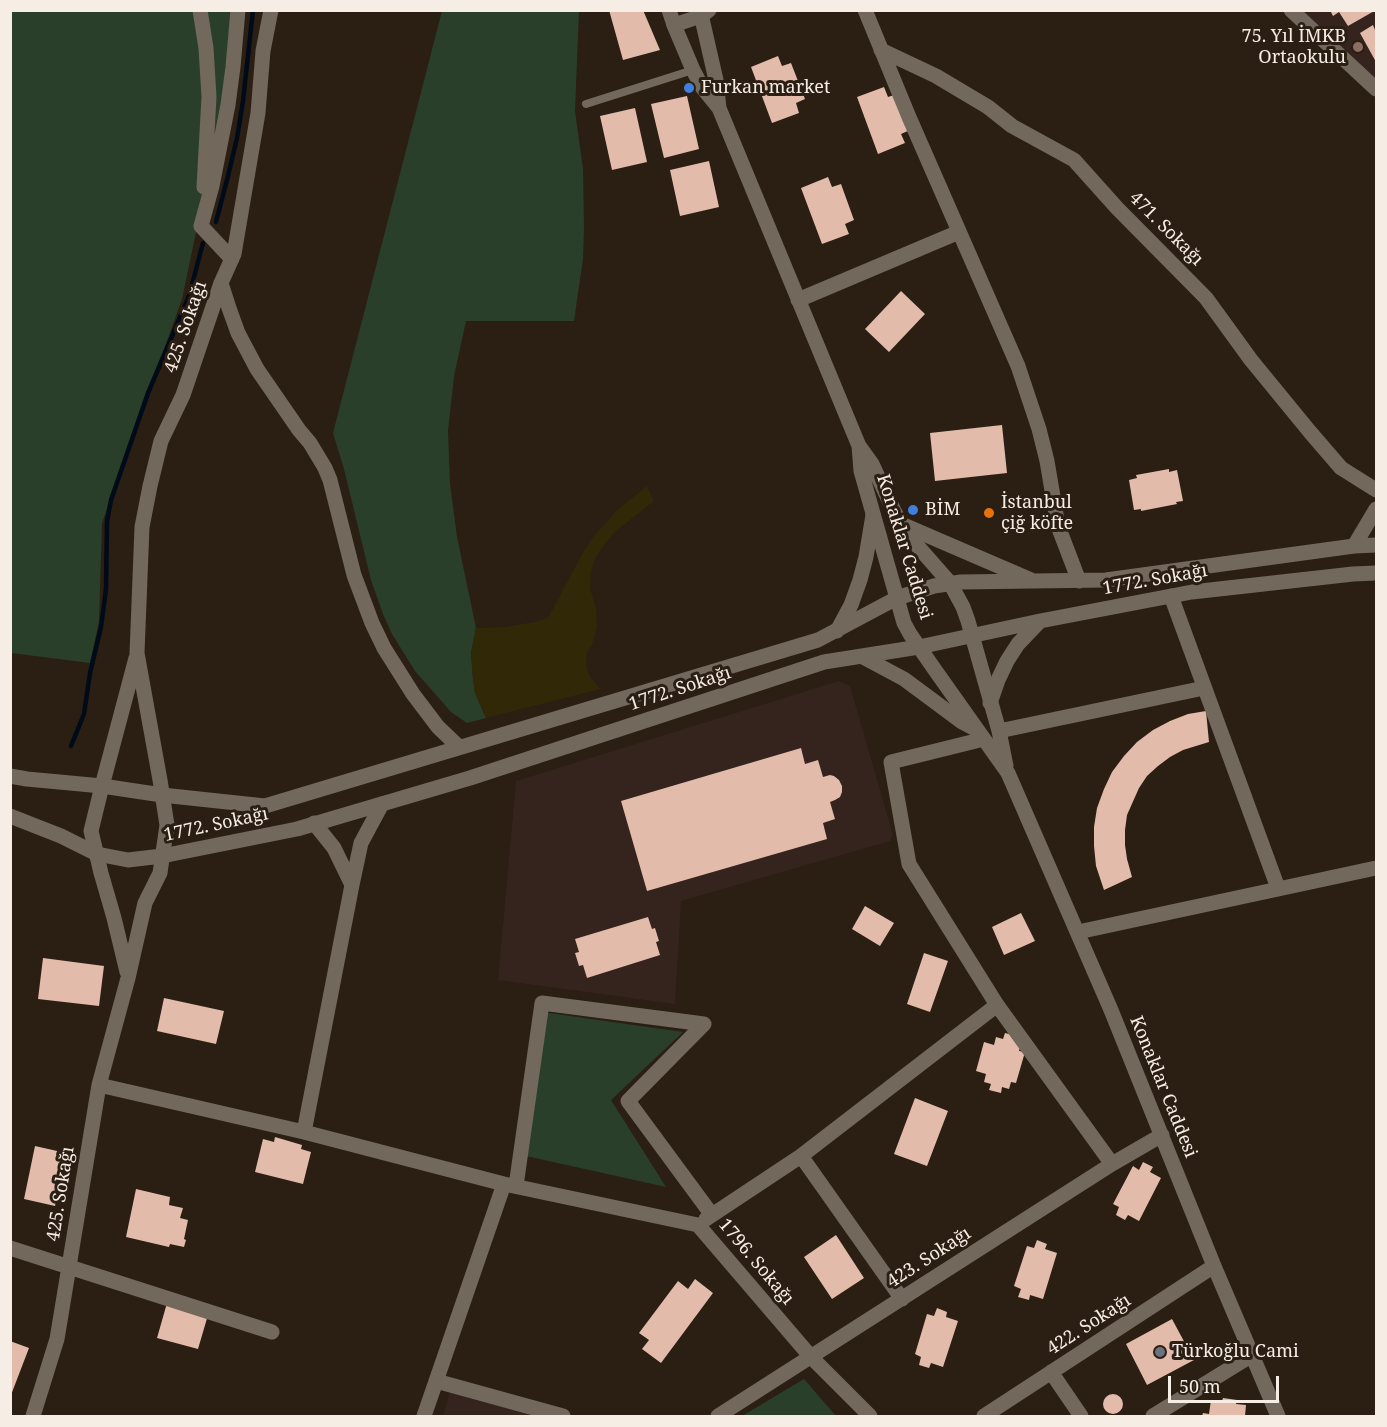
<!DOCTYPE html>
<meta charset="utf-8">
<style>
body{margin:0}
#map{position:relative;width:1387px;height:1427px;overflow:hidden;background:#2b1e13;font-family:"Noto Serif",serif}
canvas{display:block}
.frame{position:absolute;inset:0;border:12px solid #f6ede5;pointer-events:none}
.scale{position:absolute;left:1168px;top:1376px;width:111px;height:27px;box-sizing:border-box;border:3px solid #f6ede5;border-top:0;padding-left:8px;font-size:18px;line-height:21px;white-space:nowrap;color:#f6ede5;-webkit-text-stroke:4px #2b1e13;paint-order:stroke}
</style>
<div id="map">
<canvas width="1387" height="1427"></canvas>
<div class="frame"></div>
<div class="scale">50 m</div>
</div>
<script>
const context = document.querySelector('canvas').getContext('2d');
context.lineJoin = 'round';
function paint(path, color) { context.fillStyle = color; context.fill(path, 'evenodd'); }
const shape = rows => new Path2D(rows.map(r => 'M' + r).join(''));
function stroke(path, color, width, dash) { context.strokeStyle = color; context.lineWidth = width; context.lineCap = dash ? 'butt' : 'round'; context.setLineDash(dash || []); context.stroke(path); }
function drawText(font, color, halo, rows, align = 'center') {
  context.font = font + ' "Noto Serif",serif'; context.lineWidth = 6; context.setLineDash([]); context.textBaseline = 'middle'; context.strokeStyle = halo; context.fillStyle = color; for (const [text, x, y, turn = 0] of rows) {
    context.save(); context.translate(x, y); context.rotate((+turn || 0) * Math.PI / 180); context.textAlign = isNaN(turn) ? turn : align; if (halo) context.strokeText(text, 0, 0); context.fillText(text, 0, 0); context.restore();
  }
}
const education = shape([
 [1301,11,1376,11,1376,83],
 [839,681,850,686,893,835,890,841,681,901,675,1004,498,980,516,781],
 [450,1391,536,1416,443,1416]
]);
const green = shape([
 [11,11,237,11,230,70,182,299,102,523,99,621,90,663,11,653],
 [442,11,579,11,575,111,583,169,584,228,583,259,574,321,466,321,454,376,448,431,450,484,457,537,476,628,471,653,473,679,475,693,486,718,467,723,451,712,415,671,392,634,383,614,371,580,344,469,333,433],
 [542,1012,683,1032,611,1100,666,1187,526,1156],
 [804,1379,836,1416,742,1416]
]);
const sand = shape([
 [647,486,654,501,615,532,605,544,596,557,591,571,590,588,596,608,597,628,592,645,587,653,586,662,587,670,591,678,601,689,486,718,475,693,473,679,471,653,476,628,505,627,534,622,548,618,582,554,593,537,619,508]
]);
const stream = shape([
 [216,222,228,176,237,138,243,101,253,10],
 [71,746,84,714,90,673,101,627,106,589,107,521,111,500,148,393,189,296,203,243]
]);
const building = shape([
 [609,10,643,10,660,50,623,60],
 [1330,10,1376,10,1348,26,1339,12,1333,16],
 [1373,25,1375,30,1376,29,1376,62,1360,33],
 [778,56,782,66,791,63,805,99,796,103,799,113,772,123,751,67],
 [884,87,888,97,897,94,910,130,901,134,905,143,878,154,857,97],
 [687,96,699,149,664,158,651,104],
 [635,108,647,162,612,170,600,116],
 [709,161,719,207,680,216,670,170],
 [828,177,832,187,841,184,854,220,845,224,849,234,822,244,801,188],
 [901,291,925,314,889,352,865,329],
 [1002,425,1007,473,935,481,930,433],
 [1169,469,1169,472,1177,470,1183,501,1176,502,1177,504,1141,511,1141,509,1134,510,1129,480,1137,478,1136,475],
 [1206,711,1209,742,1183,750,1170,757,1158,766,1147,776,1139,788,1127,815,1125,830,1125,845,1127,859,1132,877,1104,890,1096,866,1094,846,1094,827,1097,808,1104,789,1112,772,1124,756,1137,742,1153,730,1170,721,1188,714],
 [801,748,805,764,818,760,823,777,830,775,834,776,839,780,842,786,842,792,840,797,835,800,830,802,835,819,823,823,827,839,647,891,621,801],
 [865,906,894,923,880,946,852,929],
 [1021,913,1035,941,1004,955,992,927],
 [648,917,652,929,655,928,659,941,656,942,660,955,587,978,583,965,579,966,575,953,579,952,575,939],
 [924,953,948,961,930,1012,907,1004],
 [43,958,104,966,99,1006,38,999],
 [164,998,224,1011,216,1044,157,1031],
 [1005,1033,1016,1036,1021,1044,1019,1051,1025,1052,1016,1083,1011,1082,1009,1089,1002,1087,1001,1093,989,1090,991,1084,984,1082,986,1074,976,1071,984,1042,994,1045,996,1037,1003,1039],
 [915,1098,948,1111,927,1166,894,1154],
 [275,1137,302,1145,301,1149,311,1152,303,1184,255,1172,263,1139,274,1142],
 [35,1146,66,1153,55,1206,24,1199],
 [1143,1162,1153,1167,1150,1172,1161,1178,1139,1221,1128,1215,1125,1220,1116,1215,1119,1207,1113,1204,1133,1166,1139,1170],
 [136,1189,170,1197,169,1205,183,1208,180,1218,188,1220,184,1239,186,1240,184,1247,170,1244,169,1247,126,1237],
 [836,1235,864,1278,832,1299,804,1257],
 [1037,1240,1047,1244,1045,1249,1057,1253,1043,1299,1030,1295,1029,1300,1018,1297,1021,1289,1014,1286,1027,1246,1034,1248],
 [695,1279,713,1293,661,1363,642,1349,649,1340,639,1333,678,1281,688,1289],
 [167,1303,208,1315,198,1349,157,1338],
 [937,1308,947,1312,946,1317,958,1321,943,1367,931,1363,929,1368,919,1365,921,1357,915,1354,927,1314,934,1316],
 [1172,1319,1194,1360,1147,1385,1126,1344],
 [10,1341,29,1348,11,1395,10,1395],
 '1103 1404a10 10 0 1 1 20 0a10 10 0 1 1-20 0Z',
 [1223,1398,1237,1400,1236,1404,1246,1405,1245,1416,1202,1416,1203,1413,1209,1414,1211,1400,1222,1401]
]);
const service = shape([
 [586,104,693,70]
]);
const minor = shape([
 [200,10,206,48,209,97,204,187],
 [669,10,674,25,693,70,702,87,719,108,859,446,872,464,894,511,907,534,950,583,963,607,968,621,999,731,1006,766],
 [700,10,716,80,719,108],
 [865,10,909,117,1018,366,1039,429,1047,461,1058,526,1079,581],
 [1291,10,1376,89],
 [881,50,936,76,988,107,1012,126,1074,160,1117,208,1206,298,1251,360,1310,432,1341,468,1376,490],
 [232,259,201,226,212,186,228,105,233,67,238,10],
 [221,283,229,308,238,333,257,369,299,430,310,443,325,468,330,480,354,575,372,623,384,648,413,694,438,727,459,747],
 [798,300,959,232],
 [859,446,861,471,904,623,910,634,935,670,1008,773,1111,1010,1214,1266,1278,1416],
 [1171,596,1278,888],
 [999,731,1204,688],
 [984,739,891,762,909,864,997,1005,1112,1164],
 [314,823,334,848,352,885],
 [1078,932,1376,868],
 [127,972,114,918,101,873,91,831,102,786,136,658],
 [99,1085,304,1132,504,1184,698,1225,811,1357,870,1416],
 [304,1132,352,885,361,843,382,804],
 [801,1156,902,1299],
 [516,1186,542,1003,704,1024,628,1101,712,1215],
 [706,1219,801,1156,997,1005],
 [10,1248,272,1332],
 [1051,1372,1081,1416],
 [436,1381,563,1416],
 [33,1416,57,1339,99,1085,128,978,145,903,160,873,167,825,160,780,137,653,142,527,150,486,161,441,183,395,221,283,234,254,258,113,263,51,271,10],
 [424,1416,504,1184],
 [718,1416,1112,1164,1162,1135],
 [984,1416,1214,1266],
 [1153,1416,1252,1355]
]);
const tertiary = shape([
 [674,25,701,16,709,10],
 [901,524,1031,580],
 [1354,546,1376,509],
 [837,631,851,605,860,580,866,557,873,515],
 [861,656,904,679,962,722,975,729],
 [990,703,998,680,1007,661,1018,644,1040,621],
 [10,776,27,779,102,786,162,795,265,806,818,640,897,598,934,586,961,582,1106,580,1354,546,1376,545],
 [10,816,61,836,97,854,128,860,162,856,297,829,470,778,824,662,919,647,1040,621,1192,592,1353,574,1376,573]
]);
const markers = [
 [1358,47,6,"#8d6e63"],
 [689,88,6,"#3f7fe0"],
 [913,510,6,"#3f7fe0"],
 [989,513,6,"#e8710a"],
 [1160,1352,6,"#6b7280"]
];
const poiNames = [
 ["75. Yıl İMKB",1346,37,"right"],
 ["Ortaokulu",1346,58,"right"],
 ["Furkan market",701,88],
 ["İstanbul",1001,503],
 ["çiğ köfte",1001,524],
 ["BİM",925,510],
 ["Türkoğlu Cami",1172,1352]
];
const streetNames = [
 ["471. Sokağı",1166,229,45],
 ["425. Sokağı",186,327,-71],
 ["Konaklar Caddesi",904,547,73],
 ["1772. Sokağı",1155,580,-10],
 ["1772. Sokağı",680,689,-18],
 ["1772. Sokağı",216,825,-12],
 ["Konaklar Caddesi",1163,1087,68],
 ["425. Sokağı",61,1194,-81],
 ["423. Sokağı",929,1258,-33],
 ["1796. Sokağı",756,1262,50],
 ["422. Sokağı",1089,1325,-33]
];
paint(education, '#35231e');
paint(green, '#2a3f2a');
paint(sand, '#302806');
stroke(stream, '#000b19', 4.5);
paint(building, '#e2bbaa');
stroke(service, '#72685c', 8);
stroke(minor, '#72685c', 15);
stroke(tertiary, '#72685c', 15);
for (const [x, y, r, color] of markers) { const dot = new Path2D(); dot.arc(x, y, r, 0, 2 * Math.PI); context.fillStyle = color; context.fill(dot); stroke(dot, '#2b1e13', 2); }
drawText('18px', '#f6ede5', '#2b1e13', poiNames, 'left');
drawText('18px', '#f6ede5', '#2b1e13', streetNames);
</script>
